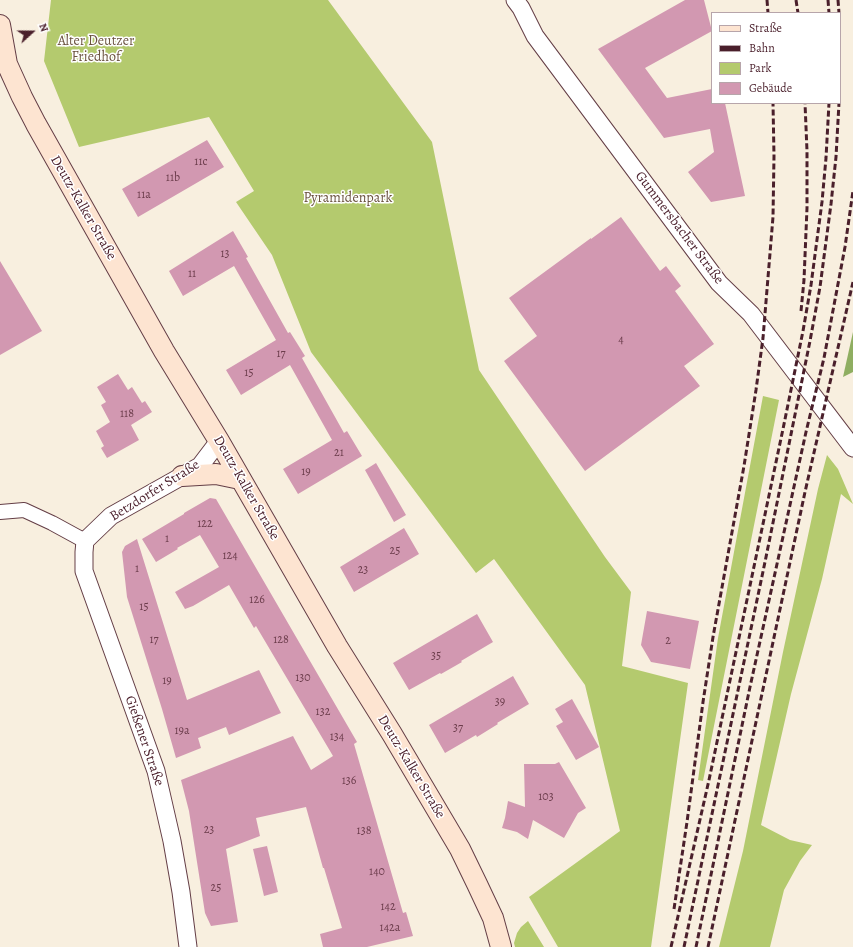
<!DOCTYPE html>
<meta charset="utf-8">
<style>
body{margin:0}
#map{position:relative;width:853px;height:947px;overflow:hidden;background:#f8efdf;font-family:Alegreya,serif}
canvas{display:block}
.legend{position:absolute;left:711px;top:12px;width:130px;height:92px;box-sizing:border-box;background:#fff;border:1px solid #b7a5aa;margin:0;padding:5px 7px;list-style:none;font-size:12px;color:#4a1f2b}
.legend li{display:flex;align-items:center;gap:8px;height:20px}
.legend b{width:20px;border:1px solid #b7a5aa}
.north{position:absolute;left:12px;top:12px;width:40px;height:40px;-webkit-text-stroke:3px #fff;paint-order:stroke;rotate:69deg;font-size:11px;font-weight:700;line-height:16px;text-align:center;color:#4a1f2b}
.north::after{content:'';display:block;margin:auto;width:14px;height:18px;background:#4a1f2b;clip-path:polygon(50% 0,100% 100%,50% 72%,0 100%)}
</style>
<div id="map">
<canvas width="853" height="947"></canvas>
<ul class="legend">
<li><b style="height:5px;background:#fde4d1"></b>Straße</li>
<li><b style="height:5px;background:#4a1f2b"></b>Bahn</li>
<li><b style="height:11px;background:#b4ca6e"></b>Park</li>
<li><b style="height:11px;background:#d298b1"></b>Gebäude</li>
</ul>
<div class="north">N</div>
</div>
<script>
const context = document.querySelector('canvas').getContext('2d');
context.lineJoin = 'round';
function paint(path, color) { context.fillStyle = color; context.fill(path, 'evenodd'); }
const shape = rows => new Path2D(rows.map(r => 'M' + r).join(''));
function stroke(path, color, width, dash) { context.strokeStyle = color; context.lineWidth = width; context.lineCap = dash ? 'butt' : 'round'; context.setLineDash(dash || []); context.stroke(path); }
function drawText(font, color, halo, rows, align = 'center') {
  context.font = font + ' Alegreya,serif'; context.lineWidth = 3; context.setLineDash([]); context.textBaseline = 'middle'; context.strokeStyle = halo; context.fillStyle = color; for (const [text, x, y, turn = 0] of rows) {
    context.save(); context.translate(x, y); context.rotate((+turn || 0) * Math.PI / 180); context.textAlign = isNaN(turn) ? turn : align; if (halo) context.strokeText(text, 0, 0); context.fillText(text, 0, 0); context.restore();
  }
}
const green = shape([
 [51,0,328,0,432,142,479,370,605,557,631,592,622,666,688,683,651,947,558,947,529,897,620,831,585,685,494,559,476,573,311,352,272,255,236,202,254,191,209,117,79,147,44,61],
 [763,396,779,400,703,781,698,780,718,638],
 [827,455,838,469,853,504,841,494,822,579,791,694,761,825,790,840,812,845,800,861,784,890,770,947,719,947,743,851,783,652,818,489],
 [528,921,544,947,515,947,514,943,517,933,521,927]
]);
const forest = shape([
 [853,332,853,372,843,377]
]);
const building = shape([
 [685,0,704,0,712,31,645,68,667,98,712,89,712,103,725,103,745,196,711,202,688,172,714,152,710,129,664,138,598,49],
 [207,140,224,167,138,217,122,189],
 [621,217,660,271,666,266,681,286,675,291,714,344,684,366,700,386,585,471,504,361,537,336,509,298,591,238,591,239],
 [233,231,248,257,246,258,288,333,290,332,305,356,302,358,344,433,347,431,362,456,298,494,283,469,332,440,290,365,241,395,226,370,276,340,234,266,183,296,169,271],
 [0,261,42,331,0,355],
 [118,374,128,390,132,387,142,403,145,401,152,412,131,425,139,440,107,458,101,448,104,446,96,431,110,422,101,405,106,402,97,387],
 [376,463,406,515,394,522,365,470],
 [210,498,216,499,357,742,354,744,403,913,406,912,413,936,367,947,323,947,320,934,342,928,324,868,323,868,306,807,256,818,260,836,226,849,238,922,211,926,205,913,189,811,181,780,293,736,311,770,333,756,256,626,254,628,229,585,193,606,185,609,175,592,219,567,200,535,177,548,178,549,156,562,142,539,184,514,184,513],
 [404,528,419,554,354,592,340,567],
 [137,539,187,700,259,670,281,713,229,735,226,727,198,738,201,748,176,758,162,709,127,597,122,552,125,546],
 [647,611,699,621,690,669,651,662,641,645],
 [477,614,493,642,461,661,462,662,441,674,440,673,409,690,393,663],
 [513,676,529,704,497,723,498,724,477,737,476,735,445,753,429,725],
 [572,699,599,747,576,760,556,726,563,722,555,709],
 [559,762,586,808,578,813,564,838,533,820,528,839,517,832,502,828,505,818,508,801,525,807,524,764,555,764],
 [267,846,278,892,264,896,253,849]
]);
const minor = shape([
 [0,512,24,510,52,523,85,541]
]);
const tertiary = shape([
 [515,0,521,8,535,36,719,283,751,314,853,448],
 [188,947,181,892,172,841,156,771,84,571,84,552,85,541,111,516,200,466,219,441]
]);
const secondary = shape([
 [0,25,7,64,22,97,36,124,164,351,219,441,337,646,392,734,460,849,477,884,493,918,501,947],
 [182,476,216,474,240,479]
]);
const rail = shape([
 [767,0,768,13],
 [796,0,798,13],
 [828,0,829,13],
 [838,0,839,13],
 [801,311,804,280,807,208,807,151,805,103],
 [674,909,687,822,703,702,713,637,744,466,756,390,763,338,773,217,774,156,773,103],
 [671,947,709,780,783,429,803,331,811,285,822,202,826,158,829,103],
 [684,947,765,562,810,341,820,287,831,204,836,157,839,103],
 [696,947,750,687,806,432,824,358,845,247,853,191],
 [708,947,805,492,853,282]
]);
const numberNames = [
 ["11c",201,162],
 ["11b",173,178],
 ["11a",144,195],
 ["13",225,254],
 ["11",192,274],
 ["4",621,340],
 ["17",281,354],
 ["15",249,373],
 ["118",127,414],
 ["21",339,453],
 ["19",306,472],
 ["122",205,524],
 ["1",167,539],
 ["25",395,551],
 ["124",230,556],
 ["1",137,569],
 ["23",363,570],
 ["126",257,600],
 ["15",144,607],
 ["17",154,640],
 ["128",281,640],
 ["2",668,641],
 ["35",436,656],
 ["130",303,678],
 ["19",167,681],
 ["39",500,702],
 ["132",323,712],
 ["37",458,728],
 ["19a",182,731],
 ["134",337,737],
 ["136",349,781],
 ["103",546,797],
 ["23",209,830],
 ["138",364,831],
 ["140",377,872],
 ["25",216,888],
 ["142",388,907],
 ["142a",390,928]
];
const parkNames = [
 ["Alter Deutzer",96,42],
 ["Friedhof",96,58],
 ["Pyramidenpark",348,199]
];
const streetNames = [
 ["Deutz-Kalker Straße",83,208,60],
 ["Gummersbacher Straße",679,228,53],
 ["Deutz-Kalker Straße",246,488,60],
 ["Betzdorfer Straße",155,491,-32],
 ["Gießener Straße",144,741,71],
 ["Deutz-Kalker Straße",411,767,59]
];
paint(green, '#b4ca6e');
paint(forest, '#8fae61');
paint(building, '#d298b1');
stroke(minor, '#643e46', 16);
stroke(tertiary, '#643e46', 19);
stroke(secondary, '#643e46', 22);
stroke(minor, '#fff', 14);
stroke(tertiary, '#fff', 17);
stroke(secondary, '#fde4d1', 20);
stroke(rail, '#4a1f2b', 3, [6, 3]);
drawText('12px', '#6c3d4c', null, numberNames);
drawText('14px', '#6a523f', '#fff', parkNames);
drawText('14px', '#4a1f2b', '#fff', streetNames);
</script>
